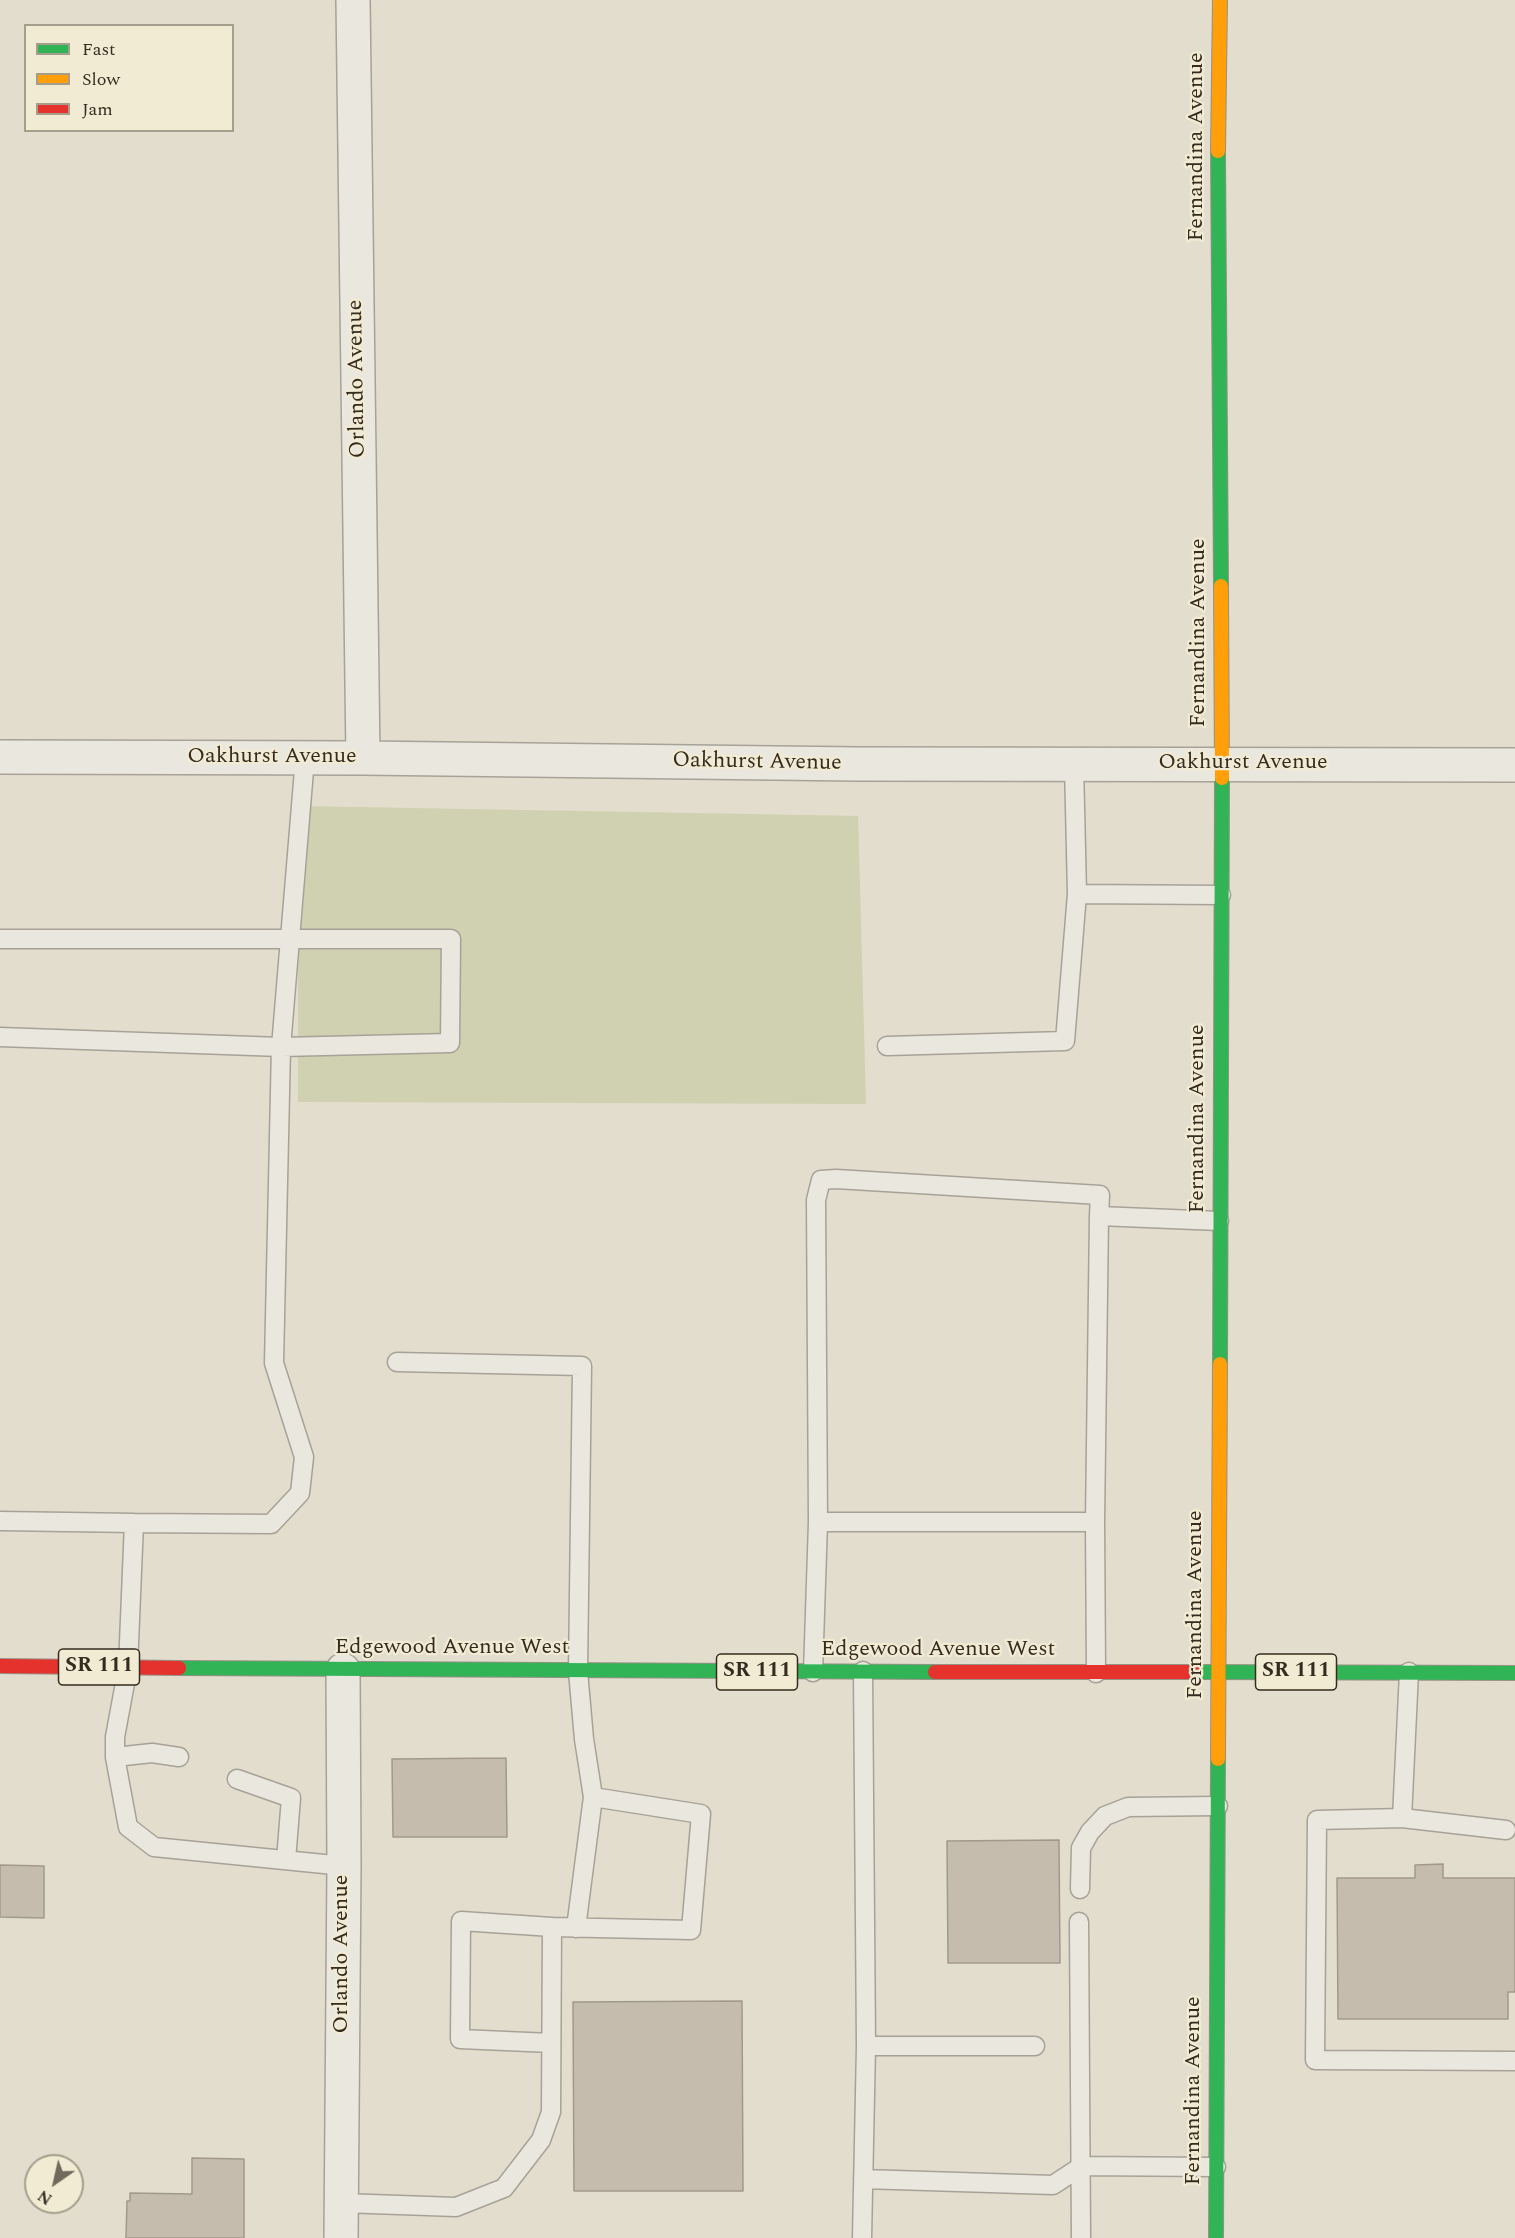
<!DOCTYPE html>
<style>
body{margin:0}
#map{position:relative;width:1515px;height:2238px;overflow:hidden;background:#e2ddcd;font-family:Spectral,serif}
canvas{display:block}
.legend{position:absolute;left:24px;top:24px;width:210px;height:108px;box-sizing:border-box;background:#f2ebd4;border:2px solid #a69e8c;margin:0;padding:8px 10px;list-style:none;font-size:18px;color:#352b1f}
.legend li{display:flex;align-items:center;gap:12px;height:30px}
.legend b{width:30px;border:2px solid #a69e8c}
.north{position:absolute;left:24px;top:2154px;width:60px;height:60px;box-sizing:border-box;background:#f2ebd4;border:2px solid #a69e8c;border-radius:50%;rotate:214deg;font-size:16px;font-weight:700;line-height:24px;text-align:center;color:#352b1f}
.north::after{content:'';display:block;margin:auto;width:21px;height:27px;background:#72695c;clip-path:polygon(50% 0,100% 100%,50% 72%,0 100%)}
</style>
<div id="map">
<canvas width="1515" height="2238"></canvas>
<ul class="legend">
<li><b style="height:8px;background:#30b455"></b>Fast</li>
<li><b style="height:8px;background:#ff9f0a"></b>Slow</li>
<li><b style="height:8px;background:#e5322d"></b>Jam</li>
</ul>
<div class="north">N</div>
</div>
<script>
const context = document.querySelector('canvas').getContext('2d');
context.lineJoin = 'round';
function paint(path, color) { context.fillStyle = color; context.fill(path, 'evenodd'); }
const shape = rows => new Path2D(rows.map(r => 'M' + r).join(''));
function stroke(path, color, width, dash) { context.strokeStyle = color; context.lineWidth = width; context.lineCap = dash ? 'butt' : 'round'; context.setLineDash(dash || []); context.stroke(path); }
function drawText(font, color, halo, rows, align = 'center') {
  context.font = font + ' Spectral,serif'; context.lineWidth = 4.5; context.setLineDash([]); context.textBaseline = 'middle'; context.strokeStyle = halo; context.fillStyle = color; for (const [text, x, y, turn = 0] of rows) {
    context.save(); context.translate(x, y); context.rotate((+turn || 0) * Math.PI / 180); context.textAlign = isNaN(turn) ? turn : align; if (halo) context.strokeText(text, 0, 0); context.fillText(text, 0, 0); context.restore();
  }
}
const green = shape([
 [298,806,858,816,866,1104,298,1102]
]);
const building = shape([
 [506,1758,507,1837,393,1837,392,1759,506,1758],
 [1059,1840,1060,1963,948,1963,947,1841,1059,1840],
 [1443,1864,1443,1878,1515,1878,1515,1992,1508,1992,1508,2019,1338,2019,1337,1878,1415,1878,1415,1865,1443,1864],
 [0,1865,44,1866,44,1918,0,1917,0,1865],
 [742,2001,743,2191,574,2191,573,2002,742,2001],
 [192,2158,244,2159,244,2238,126,2238,127,2201,130,2201,130,2193,192,2194,192,2158]
]);
const lane = shape([
 [305,758,281,1047,274,1363,304,1457,300,1493,271,1524,134,1523,128,1667,115,1737,115,1757,128,1827,154,1847,344,1866],
 [1077,894,1221,895],
 [0,939,451,939,450,1043,281,1047,0,1037],
 [887,1046,1065,1041,1077,894,1074,764],
 [0,1521,134,1523],
 [818,1522,1095,1522,1099,1216,1219,1221],
 [1095,1522,1096,1673],
 [863,1671,866,2046],
 [813,1672,818,1522,816,1200,821,1180,836,1179,1100,1195,1099,1216],
 [115,1757,152,1753,179,1757],
 [237,1779,291,1798,286,1860],
 [1402,1818,1409,1672],
 [1506,1830,1402,1818,1317,1820,1315,2060,1515,2061],
 [1080,1889,1081,1848,1090,1832,1105,1816,1128,1807,1218,1806],
 [1079,1922,1081,2238],
 [576,1928,593,1797],
 [551,2043,460,2039,461,1921,552,1927],
 [863,2179,1053,2185,1082,2166,1216,2167],
 [342,2203,456,2207,504,2188,541,2140,551,2112,552,1927,691,1930,701,1814,593,1797,584,1739,578,1671,582,1366,397,1362],
 [862,2238,866,2046,1035,2046]
]);
const street = shape([
 [353,0,363,758],
 [0,757,363,758,857,764,1515,765],
 [341,2238,344,1866,343,1670]
]);
const fast = shape([
 [1218,151,1221,586],
 [1220,1364,1222,778],
 [179,1668,935,1672],
 [1194,1672,1515,1673],
 [1216,2238,1218,1759]
]);
const slow = shape([
 [1218,151,1220,0],
 [1221,586,1222,778],
 [1218,1759,1220,1364]
]);
const jam = shape([
 [0,1666,179,1668],
 [935,1672,1194,1672]
]);
const shields = [
 [99,1667,81],
 [757,1672,81],
 [1296,1672,81]
];
const shieldNames = [
 ["SR 111",99,1667],
 ["SR 111",757,1672],
 ["SR 111",1296,1672]
];
const streetNames = [
 ["Fernandina Avenue",1198,147,-90],
 ["Orlando Avenue",358,379,-91],
 ["Fernandina Avenue",1200,633,-90],
 ["Oakhurst Avenue",272,758],
 ["Oakhurst Avenue",757,763,1],
 ["Oakhurst Avenue",1243,764],
 ["Fernandina Avenue",1199,1119,-90],
 ["Fernandina Avenue",1197,1605,-90],
 ["Edgewood Avenue West",452,1649],
 ["Edgewood Avenue West",938,1651],
 ["Orlando Avenue",343,1954,-90],
 ["Fernandina Avenue",1195,2091,-90]
];
paint(green, '#cfd1b1');
paint(building, '#c5bcae');
stroke(building, '#a2998d', 1.5);
stroke(lane, '#a7a297', 21);
stroke(street, '#a7a297', 36);
stroke(fast, '#979186', 16);
stroke(slow, '#979186', 16);
stroke(jam, '#979186', 16);
stroke(lane, '#eae7df', 18);
stroke(street, '#eae7df', 33);
stroke(fast, '#30b455', 14);
stroke(slow, '#ff9f0a', 14);
stroke(jam, '#e5322d', 14);
for (const [x, y, w] of shields) { const box = new Path2D(); box.roundRect(x - w / 2, y - 18, w, 36, 4.5); context.fillStyle = '#f2ebd4'; context.fill(box); stroke(box, '#352b1f', 1.5); }
drawText('bold 21px', '#352b1f', null, shieldNames);
drawText('22px', '#352b1f', '#f2ebd4', streetNames);
</script>
